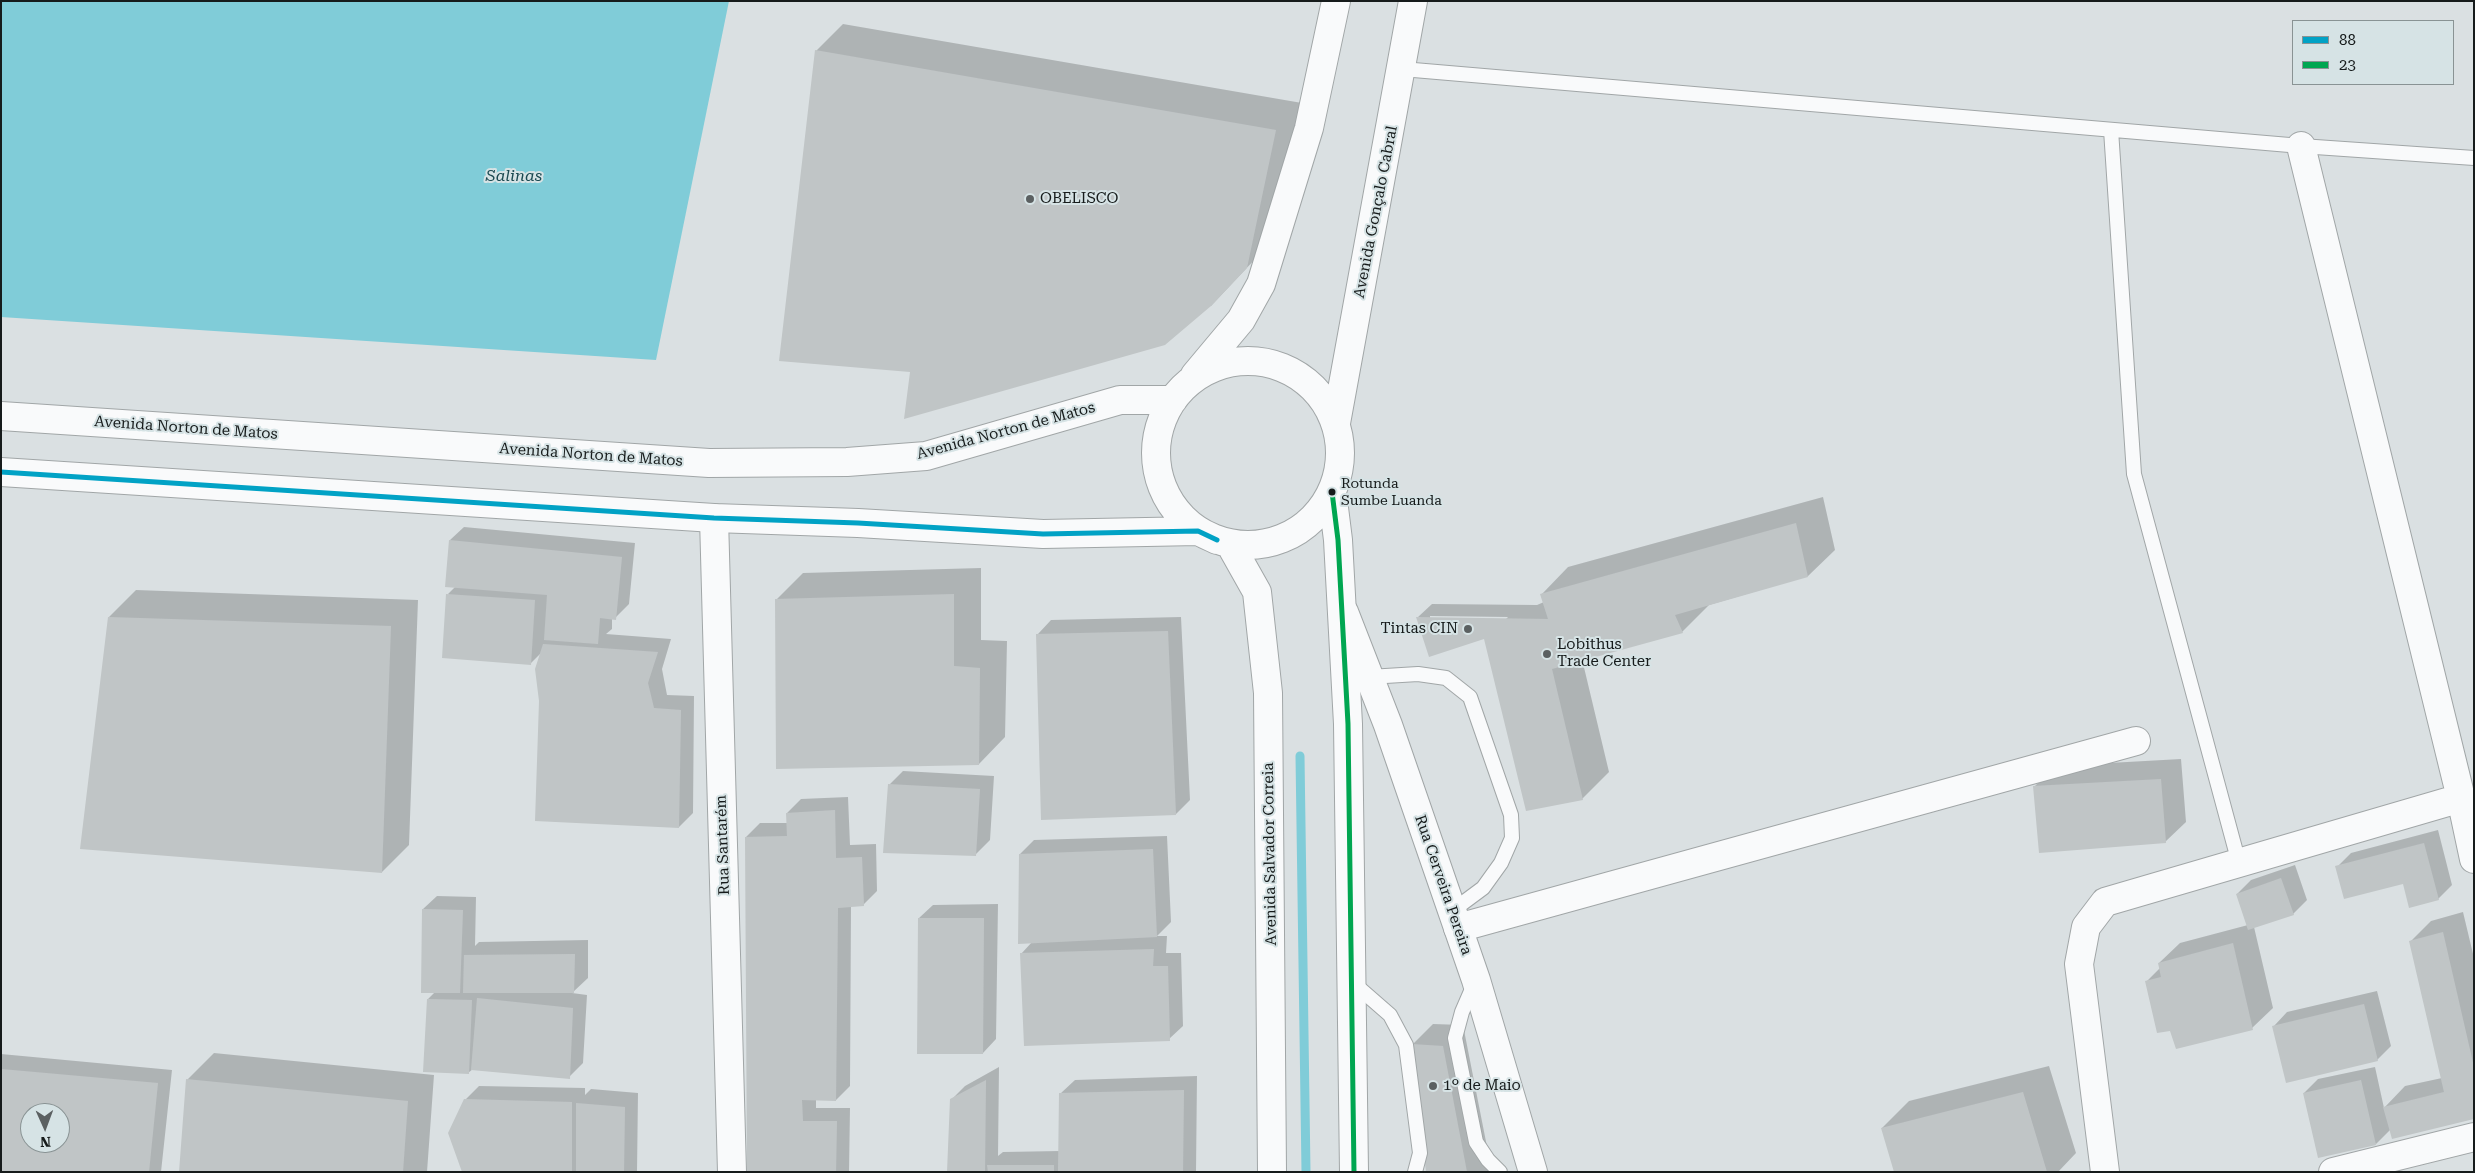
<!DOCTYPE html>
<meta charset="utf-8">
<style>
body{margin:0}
#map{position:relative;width:2475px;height:1173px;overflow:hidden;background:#dae0e2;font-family:"Roboto Serif",serif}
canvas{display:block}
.frame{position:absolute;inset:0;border:2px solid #161b1b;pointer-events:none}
.legend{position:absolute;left:2292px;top:20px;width:162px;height:65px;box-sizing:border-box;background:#d6e3e5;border:1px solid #899394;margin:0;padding:6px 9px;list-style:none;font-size:15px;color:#161b1b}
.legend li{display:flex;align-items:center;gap:10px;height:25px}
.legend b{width:25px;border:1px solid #899394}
.north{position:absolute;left:20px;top:1103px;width:50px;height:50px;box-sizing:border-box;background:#d6e3e5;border:1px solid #899394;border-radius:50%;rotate:178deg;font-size:14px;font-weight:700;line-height:20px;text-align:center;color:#161b1b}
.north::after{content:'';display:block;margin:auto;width:18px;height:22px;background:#5b6061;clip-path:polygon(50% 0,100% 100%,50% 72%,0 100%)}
</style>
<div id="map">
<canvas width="2475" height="1173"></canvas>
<div class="frame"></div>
<ul class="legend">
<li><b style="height:6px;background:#01a2c5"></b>88</li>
<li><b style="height:6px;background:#00a651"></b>23</li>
</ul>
<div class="north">N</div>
</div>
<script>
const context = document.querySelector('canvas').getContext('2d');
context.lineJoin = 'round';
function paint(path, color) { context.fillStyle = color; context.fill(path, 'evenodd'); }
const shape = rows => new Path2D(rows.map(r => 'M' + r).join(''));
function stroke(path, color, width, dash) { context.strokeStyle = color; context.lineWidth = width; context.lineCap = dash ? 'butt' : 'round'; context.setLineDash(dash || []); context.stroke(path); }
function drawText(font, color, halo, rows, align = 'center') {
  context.font = font + ' "Roboto Serif",serif'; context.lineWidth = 4; context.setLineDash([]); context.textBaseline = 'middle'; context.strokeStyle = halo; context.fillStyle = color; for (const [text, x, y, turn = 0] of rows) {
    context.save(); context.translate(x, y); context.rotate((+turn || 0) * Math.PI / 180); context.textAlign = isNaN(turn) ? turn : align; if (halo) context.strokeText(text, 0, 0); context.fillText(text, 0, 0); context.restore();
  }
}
const water = shape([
 [1,1,729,1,656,360,1,317]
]);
const shadow = shape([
 [843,24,1302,103,1273,240,1211,306,911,371,816,51],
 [1823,497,1835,550,1808,576,1709,605,1682,632,1582,659,1609,772,1582,799,1489,636,1418,617,1432,604,1537,605,1544,602,1542,594,1568,567],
 [1430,616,1508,617,1506,619,1430,618],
 [464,527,635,543,629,604,615,618,612,618,612,629,606,634,671,639,662,669,667,695,694,696,693,813,679,827,541,653,530,664,448,594,455,587,450,540],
 [981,568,981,640,1007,641,1005,737,979,764,776,600,803,573],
 [136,590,418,600,409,845,382,872,109,617],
 [1181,617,1190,800,1176,814,1042,819,1038,634,1051,620],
 [2181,759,2186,822,2165,842,2034,787,2055,766],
 [903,771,994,776,990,840,976,854,889,785],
 [848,797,850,845,876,844,877,891,863,905,851,906,850,1086,836,1100,816,1099,816,1108,850,1108,849,1172,749,1172,746,837,760,823,788,823,787,813,801,799],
 [2438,830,2452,885,2438,899,2403,883,2337,867,2351,853],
 [1167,836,1171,922,1157,936,1167,936,1166,953,1181,953,1183,1026,1169,1039,1021,954,1032,942,1020,854,1034,840],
 [2295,865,2307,900,2293,914,2254,927,2273,1008,2252,1028,2171,1030,2146,982,2160,968,2159,963,2180,943,2248,925,2237,894,2251,880],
 [437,896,476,897,475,946,479,942,588,940,588,978,572,993,587,995,583,1063,569,1077,473,1069,468,1073,428,999,435,992,423,909],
 [998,904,996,1039,983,1053,919,918,933,905],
 [2463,912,2474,958,2474,1118,2391,1129,2376,1144,2304,1093,2318,1079,2375,1067,2384,1108,2405,1086,2442,1078,2410,942,2431,921],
 [2377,991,2391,1046,2377,1060,2274,1026,2287,1012],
 [1433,1024,1463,1025,1492,1172,1427,1172,1412,1045],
 [214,1053,434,1075,427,1172,180,1172,187,1080],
 [1,1054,172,1070,161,1172,1,1172],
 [30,1113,60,1113,60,1143,30,1143],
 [2049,1066,2076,1153,2058,1172,1895,1172,1882,1128,1909,1101],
 [999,1067,998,1156,1003,1152,1060,1151,1061,1093,1075,1080,1197,1076,1196,1172,948,1172,951,1100,965,1086],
 [479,1086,585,1088,585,1095,591,1089,638,1093,637,1172,463,1172,465,1100]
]);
const stream = shape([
 [1300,756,1306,1172]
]);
const building = shape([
 [815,50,1276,130,1247,268,1211,306,1165,345,904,419,910,372,779,361],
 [1796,523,1808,577,1675,615,1683,633,1552,669,1583,800,1526,811,1484,639,1429,657,1416,617,1548,619,1540,594],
 [449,540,622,557,616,620,600,618,598,644,544,640,547,595,445,587],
 [446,594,535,600,531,665,442,658],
 [954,594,954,666,980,668,979,765,776,769,775,599],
 [108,617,391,626,382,873,80,849],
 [1168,631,1176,815,1041,820,1036,634],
 [543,644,658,652,648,683,654,708,681,710,679,828,535,821,539,701,535,669],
 [2161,779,2166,843,2039,853,2033,786],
 [888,784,980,789,976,856,883,853],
 [835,810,836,858,862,857,864,906,838,908,836,1101,802,1100,803,1121,837,1121,836,1172,747,1172,745,837,787,836,786,813],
 [2424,843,2439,900,2409,908,2403,884,2344,899,2335,866],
 [1153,849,1157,937,1018,944,1019,854],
 [2281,878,2294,915,2248,930,2236,894],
 [422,909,463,910,460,993,421,993],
 [918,918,984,918,983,1054,917,1054],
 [2443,932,2474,1067,2474,1119,2392,1139,2383,1107,2444,1092,2409,941],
 [2233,943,2253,1030,2176,1049,2170,1031,2157,1033,2145,981,2161,977,2158,963],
 [1154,949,1153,966,1168,966,1170,1041,1024,1046,1020,953],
 [575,954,574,993,463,993,464,955],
 [477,998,573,1008,570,1079,471,1070],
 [427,999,472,1000,469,1074,423,1072],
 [2364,1004,2378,1061,2286,1083,2272,1026],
 [1411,1044,1443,1046,1467,1172,1426,1172],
 [1,1069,158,1083,149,1172,1,1172],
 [30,1113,60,1113,60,1143,30,1143],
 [186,1079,408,1101,403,1172,179,1172],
 [986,1080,985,1172,947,1172,950,1099],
 [2361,1080,2376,1145,2318,1158,2303,1093],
 [1184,1090,1183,1172,1058,1172,1059,1093],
 [2023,1092,2047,1172,1894,1172,1881,1128],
 [464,1099,572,1102,572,1172,462,1172,448,1133],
 [576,1103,625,1107,624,1172,576,1172],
 [987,1165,1054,1165,1054,1172,988,1172]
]);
const service = shape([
 [1402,69,2301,146,2474,158],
 [2111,130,2134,474,2239,863],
 [1369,677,1418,674,1446,678,1470,697,1511,815,1512,838,1501,863,1483,888,1452,911],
 [1351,981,1390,1015,1406,1045,1420,1153,1415,1172],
 [1475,982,1462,1012,1455,1038,1476,1142,1488,1160,1500,1172]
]);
const minor = shape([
 [2301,146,2461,798,2474,859],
 [714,518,732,1172],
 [1458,928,2136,741],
 [2105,1172,2079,964,2086,927,2105,902,2461,798],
 [2333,1172,2474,1137]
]);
const secondary = shape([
 [1344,612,1388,725,1476,980,1533,1172]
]);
const primary = shape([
 '1156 453a92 92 0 1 1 184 0a92 92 0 1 1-184 0Z',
 [1195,375,1241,320,1261,284,1309,128,1336,1],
 [1,416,709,463,847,462,926,456,1120,400,1173,400],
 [1336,423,1413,1],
 [1,472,714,518,858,523,1043,534,1198,531,1217,540],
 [1332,492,1338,540,1348,724,1354,1172],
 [1230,544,1257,592,1268,693,1272,1172]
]);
const bus1 = shape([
 [1,472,714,518,858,523,1043,534,1198,531,1217,540]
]);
const bus2 = shape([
 [1332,492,1338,540,1348,724,1354,1172]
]);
const markers = [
 [1030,199,5,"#5b6061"],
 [1332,492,4.5,"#161b1b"],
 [1468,629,5,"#5b6061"],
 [1547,654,5,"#5b6061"],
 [1433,1086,5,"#5b6061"]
];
const busNames = [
 ["Rotunda",1341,484],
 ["Sumbe Luanda",1341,501]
];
const poiNames = [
 ["OBELISCO",1040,199],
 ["Tintas CIN",1458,629,"right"],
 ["Lobithus",1557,645],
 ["Trade Center",1557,662],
 ["1º de Maio",1443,1086]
];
const streetNames = [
 ["Avenida Gonçalo Cabral",1376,212,-79],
 ["Avenida Norton de Matos",186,428,4],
 ["Avenida Norton de Matos",1006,431,-15],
 ["Avenida Norton de Matos",591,455,4],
 ["Rua Santarém",723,845,-92],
 ["Avenida Salvador Correia",1270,854,-91],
 ["Rua Cerveira Pereira",1443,885,71]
];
const waterNames = [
 ["Salinas",514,176]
];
paint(water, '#80ccd8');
paint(shadow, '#0003');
stroke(stream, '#80ccd8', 9);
paint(building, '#c0c5c6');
stroke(service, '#a1a6a7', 16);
stroke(minor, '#a1a6a7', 30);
stroke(secondary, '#a1a6a7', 30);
stroke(primary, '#a1a6a7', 30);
stroke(service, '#f9fafb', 14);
stroke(minor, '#f9fafb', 28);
stroke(secondary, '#f9fafb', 28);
stroke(primary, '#f9fafb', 28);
stroke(bus1, '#01a2c5', 5);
stroke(bus2, '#00a651', 5);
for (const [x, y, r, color] of markers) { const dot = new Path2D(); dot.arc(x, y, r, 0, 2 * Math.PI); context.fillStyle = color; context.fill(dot); stroke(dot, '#d6e3e5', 2); }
drawText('14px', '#161b1b', '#d6e3e5', busNames, 'left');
drawText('15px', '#161b1b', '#d6e3e5', poiNames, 'left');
drawText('15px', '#161b1b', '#d6e3e5', streetNames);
drawText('italic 16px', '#1a4951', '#d6e3e5', waterNames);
</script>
